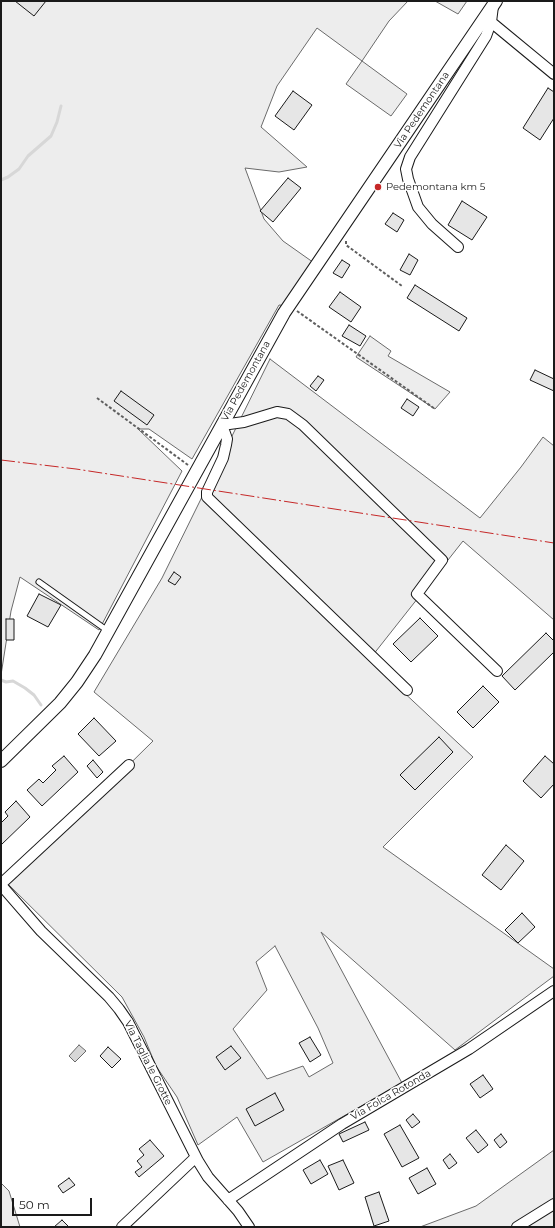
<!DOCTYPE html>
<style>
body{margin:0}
#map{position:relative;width:555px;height:1228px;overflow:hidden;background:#fff;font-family:Montserrat,sans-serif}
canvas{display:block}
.frame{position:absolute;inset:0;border:2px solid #1a1a1a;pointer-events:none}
.scale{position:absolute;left:12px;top:1198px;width:80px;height:18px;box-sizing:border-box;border:2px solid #1a1a1a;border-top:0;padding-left:5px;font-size:12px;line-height:14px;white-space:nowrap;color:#1a1a1a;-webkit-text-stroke:3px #fff;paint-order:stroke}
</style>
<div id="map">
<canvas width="555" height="1228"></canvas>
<div class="frame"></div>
<div class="scale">50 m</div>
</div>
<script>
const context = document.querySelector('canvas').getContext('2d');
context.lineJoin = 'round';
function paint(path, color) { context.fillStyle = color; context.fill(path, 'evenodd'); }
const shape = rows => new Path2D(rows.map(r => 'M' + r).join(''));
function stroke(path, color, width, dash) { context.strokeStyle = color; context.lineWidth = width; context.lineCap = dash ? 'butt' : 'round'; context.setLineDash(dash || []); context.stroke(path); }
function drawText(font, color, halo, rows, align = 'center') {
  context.font = font + ' Montserrat,sans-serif'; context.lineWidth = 3; context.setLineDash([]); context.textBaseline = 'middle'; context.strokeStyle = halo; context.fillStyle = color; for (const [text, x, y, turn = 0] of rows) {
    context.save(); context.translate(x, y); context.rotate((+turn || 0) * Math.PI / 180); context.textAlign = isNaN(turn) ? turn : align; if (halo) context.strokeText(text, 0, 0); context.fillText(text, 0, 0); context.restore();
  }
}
const built = shape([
 [1,1,408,1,389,21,362,61,407,94,391,116,346,84,362,61,317,28,277,86,261,127,307,167,279,172,245,168,264,219,283,241,317,265,289,306,279,305,192,459,149,429,138,429,182,471,99,630,20,577,11,611,1,675,1,1],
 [435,1,467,1,458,14,435,1],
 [370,336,391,351,388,356,450,392,435,409,356,357,370,336],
 [270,359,480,518,521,467,543,437,554,446,554,620,463,541,369,660,473,757,383,847,554,969,554,976,455,1050,321,932,402,1083,263,1162,237,1117,198,1145,177,1097,156,1066,144,1037,122,997,8,884,153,741,94,692,162,578,270,359],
 [275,946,318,1028,333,1063,309,1077,303,1066,267,1079,233,1029,267,990,256,962,275,946],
 [554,1150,554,1227,420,1227,476,1206,554,1150],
 [1,1183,9,1191,20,1227,1,1227,1,1183]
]);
const water = shape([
 [79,1045,86,1051,75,1062,69,1056,79,1045]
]);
const stream = shape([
 [1,180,8,177,19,169,28,156,51,136,57,122,61,106],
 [1,680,6,682,13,681,25,688,34,695,41,705]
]);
const building = shape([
 [15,1,46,1,34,16,15,1],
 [548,88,554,92,554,118,540,140,523,128,548,88],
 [293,91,312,105,294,130,275,116,293,91],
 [288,178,301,188,273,222,260,211,288,178],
 [462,201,487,217,472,240,448,225,462,201],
 [393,213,404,220,397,232,385,224,393,213],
 [409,254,418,260,410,275,400,270,409,254],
 [342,260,350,265,342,278,333,273,342,260],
 [415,285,467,318,459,331,407,298,415,285],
 [340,292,361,307,351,322,329,307,340,292],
 [349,325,366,336,360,346,342,336,349,325],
 [535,370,554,379,554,391,530,380,535,370],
 [318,376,324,380,316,391,310,386,318,376],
 [121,391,154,415,147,425,114,401,121,391],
 [407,399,419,407,413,416,401,408,407,399],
 [174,572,181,577,175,585,168,581,174,572],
 [39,594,61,605,48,627,27,616,39,594],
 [420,618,438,636,411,662,393,644,420,618],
 [6,619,14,619,14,640,6,640,6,619],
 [546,633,554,641,554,652,515,690,502,676,546,633],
 [483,686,499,702,473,728,457,712,483,686],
 [94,718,116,741,99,756,78,734,94,718],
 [439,737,453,752,415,790,400,775,439,737],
 [64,756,78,772,42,806,27,790,39,779,43,783,56,770,52,766,64,756],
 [545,756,554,764,554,784,541,798,523,781,545,756],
 [93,760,103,772,97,778,87,766,93,760],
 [16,801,30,817,1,845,1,823,8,816,5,812,16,801],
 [506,845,524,861,501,890,482,875,506,845],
 [522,913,535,927,518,943,505,930,522,913],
 [310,1037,321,1055,310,1062,299,1043,310,1037],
 [231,1046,241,1058,225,1070,216,1057,231,1046],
 [108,1047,121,1059,112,1068,100,1056,108,1047],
 [483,1075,493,1089,480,1098,470,1084,483,1075],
 [275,1093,284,1110,255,1126,246,1109,275,1093],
 [413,1114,420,1122,412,1128,406,1120,413,1114],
 [365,1122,369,1130,343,1142,339,1134,365,1122],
 [400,1125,419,1158,402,1167,384,1134,400,1125],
 [476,1130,488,1145,478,1153,466,1138,476,1130],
 [501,1134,507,1142,500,1148,494,1140,501,1134],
 [150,1140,164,1156,139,1177,135,1172,142,1167,137,1161,144,1155,139,1149,150,1140],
 [450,1154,457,1163,449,1169,443,1160,450,1154],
 [320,1160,328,1174,311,1184,303,1170,320,1160],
 [343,1160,354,1183,339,1190,328,1166,343,1160],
 [427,1168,436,1184,418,1194,409,1178,427,1168],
 [69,1178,75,1185,63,1193,58,1186,69,1178],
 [379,1192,389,1221,374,1226,365,1197,379,1192],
 [62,1220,69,1227,54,1227,62,1220]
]);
const path = shape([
 [346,241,346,245,402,286],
 [297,311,435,409],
 [97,398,188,465]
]);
const service = shape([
 [39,582,108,631]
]);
const minor = shape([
 [491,22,554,74],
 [458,247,432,224,418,207,408,179,406,169,410,157,486,36,491,22,493,6],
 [407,690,207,497,207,492,223,458,226,445,227,439,222,425,244,422,277,412,288,414,303,425,442,560,417,594,497,671],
 [1,884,129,765],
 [1,885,41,931,109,997,119,1009,128,1022,198,1161,208,1177,238,1211,249,1227],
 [228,1200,342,1124,469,1049,554,991],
 [122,1227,196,1157],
 [517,1227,554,1204]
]);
const tertiary = shape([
 [1,761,60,703,77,682,95,655,284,313,496,1]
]);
const power = shape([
 [1,460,76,469,554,543]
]);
const markers = [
 [378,187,4,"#c62828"]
];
const streetNames = [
 ["Via Pedemontana",422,110,-56],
 ["Via Pedemontana",246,381,-61],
 ["Via Taglia le Grotte",148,1063,63],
 ["Via Folca Rotonda",391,1095,-30]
];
const poiNames = [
 ["Pedemontana km 5",386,187]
];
paint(built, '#ededed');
stroke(built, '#6a6a6a', 1);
paint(water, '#d7d7d7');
stroke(water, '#6a6a6a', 1);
stroke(stream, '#d7d7d7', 3);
paint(building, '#e6e6e6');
stroke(building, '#1a1a1a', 1);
stroke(service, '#1a1a1a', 7);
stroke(minor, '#1a1a1a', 12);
stroke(tertiary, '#1a1a1a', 14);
stroke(path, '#5f5f5f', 2, [3, 2]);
stroke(service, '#fff', 5);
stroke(minor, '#fff', 10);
stroke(tertiary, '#fff', 12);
stroke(power, '#c62828', 1, [14, 3, 2, 3]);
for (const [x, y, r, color] of markers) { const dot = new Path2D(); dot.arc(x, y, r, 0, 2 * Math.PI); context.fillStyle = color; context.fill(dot); stroke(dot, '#fff', 1.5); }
drawText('10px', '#1a1a1a', '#fff', streetNames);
drawText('10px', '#1a1a1a', '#fff', poiNames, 'left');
</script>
